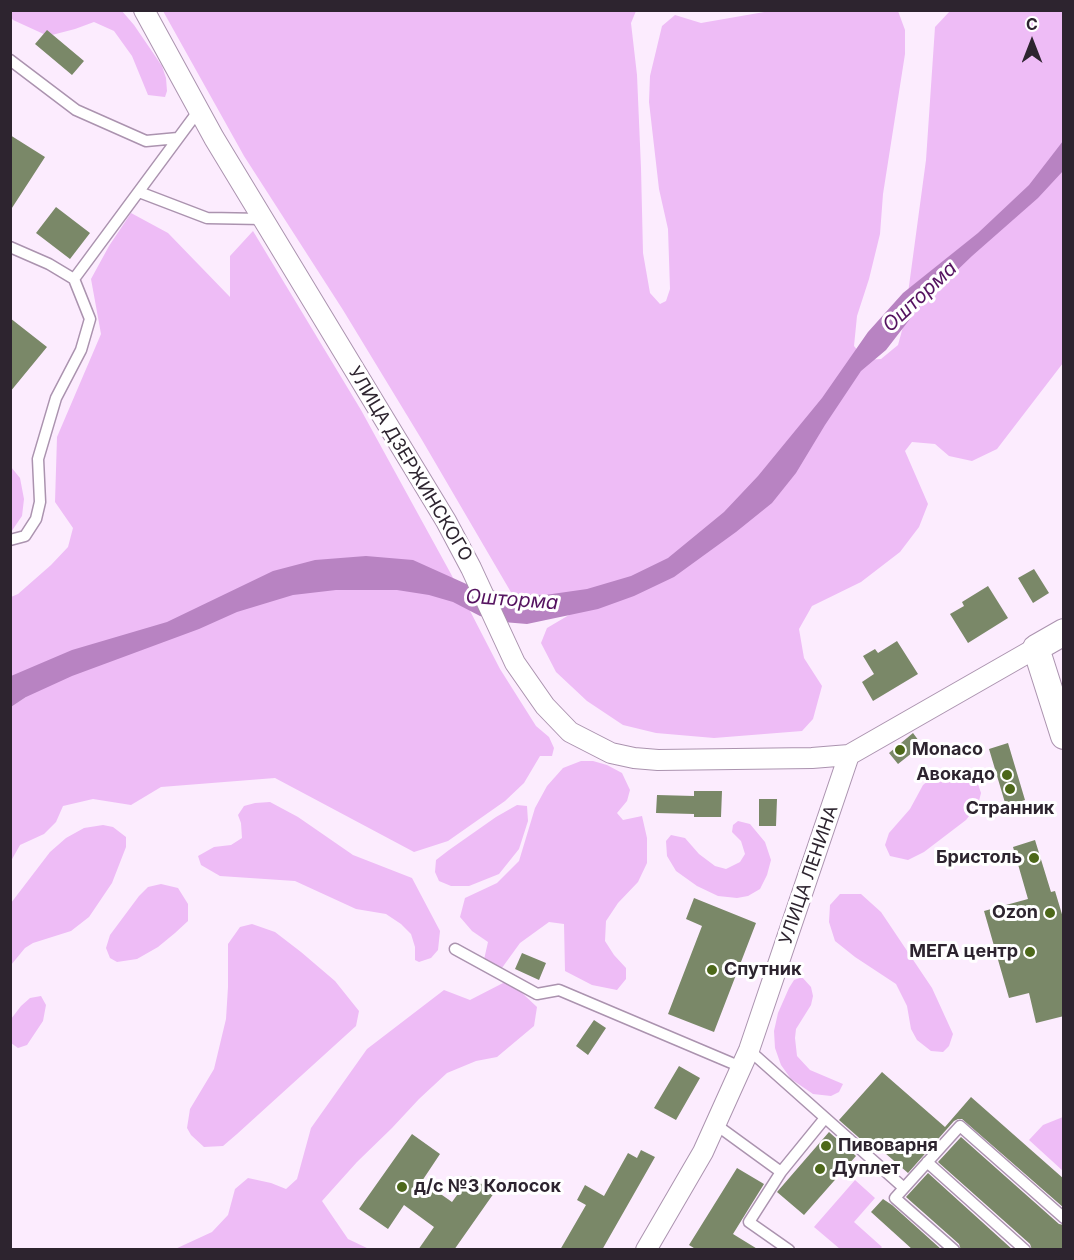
<!DOCTYPE html>
<meta charset="utf-8">
<style>
body{margin:0}
#map{position:relative;width:1074px;height:1260px;overflow:hidden;background:#fcecfe;font-family:Inter,sans-serif}
canvas{display:block}
.frame{position:absolute;inset:0;border:12px solid #2d242f;pointer-events:none}
.north{position:absolute;left:1002px;top:12px;width:60px;height:60px;-webkit-text-stroke:4px #fff;paint-order:stroke;rotate:0deg;font-size:16px;font-weight:700;line-height:24px;text-align:center;color:#2d242f}
.north::after{content:'';display:block;margin:auto;width:21px;height:27px;background:#2d242f;clip-path:polygon(50% 0,100% 100%,50% 72%,0 100%)}
</style>
<div id="map">
<canvas width="1074" height="1260"></canvas>
<div class="frame"></div>
<div class="north">С</div>
</div>
<script>
const context = document.querySelector('canvas').getContext('2d');
context.lineJoin = 'round';
function paint(path, color) { context.fillStyle = color; context.fill(path, 'evenodd'); }
const shape = rows => new Path2D(rows.map(r => 'M' + r).join(''));
function stroke(path, color, width, dash) { context.strokeStyle = color; context.lineWidth = width; context.lineCap = dash ? 'butt' : 'round'; context.setLineDash(dash || []); context.stroke(path); }
function drawText(font, color, halo, rows, align = 'center') {
  context.font = font + ' Inter,sans-serif'; context.lineWidth = 6; context.setLineDash([]); context.textBaseline = 'middle'; context.strokeStyle = halo; context.fillStyle = color; for (const [text, x, y, turn = 0] of rows) {
    context.save(); context.translate(x, y); context.rotate((+turn || 0) * Math.PI / 180); context.textAlign = isNaN(turn) ? turn : align; if (halo) context.strokeText(text, 0, 0); context.fillText(text, 0, 0); context.restore();
  }
}
const green = shape([
 [11,11,122,11,134,25,162,66,166,78,167,91,165,97,148,95,132,56,114,31,94,22,75,29,48,36,13,20,11,17],
 [163,11,636,11,631,23,637,75,641,168,643,253,650,293,660,304,666,301,670,289,668,229,659,189,649,102,650,76,662,26,675,15,701,23,770,11,898,11,905,30,905,54,883,194,880,234,869,279,857,316,854,346,866,360,881,359,898,345,904,323,926,160,935,27,950,11,1063,11,1063,363,997,449,972,461,949,456,935,444,912,442,905,451,928,504,919,527,900,552,861,582,812,606,799,629,804,658,822,686,813,719,802,731,714,738,656,733,623,725,587,701,556,672,541,643,547,628,569,615,573,606,545,595,512,594,422,440,343,310,244,156],
 [131,213,168,233,230,297,230,256,253,231,361,410,451,574,500,669,536,726,549,737,554,748,552,756,540,756,524,783,505,801,448,841,414,852,275,778,161,787,131,805,93,799,63,806,56,822,44,834,20,845,11,861,11,707,26,697,11,678,11,597,18,594,51,565,68,547,73,528,55,502,57,437,101,334,91,279,109,246],
 [11,467,20,478,24,499,22,516,11,532],
 [581,761,593,761,607,765,622,773,630,790,627,801,617,813,623,820,642,816,647,838,647,863,638,882,618,903,606,921,605,941,614,955,626,968,626,979,617,990,592,985,565,971,564,924,549,922,520,943,499,972,483,964,488,942,472,931,460,917,465,898,497,883,519,861,535,808,547,786,563,768],
 [940,771,968,773,976,778,981,793,978,805,966,820,924,852,908,860,890,856,885,845,889,833,910,809,923,785],
 [270,802,298,817,353,855,412,878,440,931,438,950,431,958,419,962,415,960,415,947,411,934,401,924,386,914,356,909,295,881,220,876,201,865,198,856,214,847,231,845,242,838,241,823,238,815,244,806,255,803],
 [517,805,527,806,528,821,519,849,499,874,469,886,451,886,439,881,435,872,436,860,449,850,496,817],
 [738,821,750,824,765,842,771,860,767,875,760,889,748,896,737,898,718,896,697,886,676,871,667,856,666,841,671,835,685,838,699,854,715,866,726,869,740,862,745,854,741,841,732,832,733,825],
 [103,825,113,827,126,837,126,847,112,883,89,917,71,931,33,943,25,948,11,965,11,903,50,852,66,838,84,828],
 [161,884,178,888,188,904,188,921,175,933,158,947,137,959,117,962,110,958,106,948,110,935,139,896,148,887],
 [840,894,861,894,881,912,932,988,953,1034,949,1046,943,1052,931,1051,917,1040,911,1029,907,1006,896,984,855,957,835,941,829,922,830,905],
 [252,924,275,932,301,952,335,981,359,1011,356,1026,237,1134,223,1146,204,1147,191,1135,187,1128,190,1109,214,1069,226,1019,228,987,228,944,240,927],
 [802,977,811,987,813,996,811,1005,796,1029,795,1038,797,1056,810,1070,843,1084,839,1092,831,1096,813,1094,791,1079,781,1065,775,1048,774,1031,778,1013,789,988,794,980],
 [505,982,520,991,537,1007,534,1026,497,1057,476,1061,447,1073,419,1099,392,1128,357,1162,322,1201,348,1239,369,1249,173,1250,212,1232,228,1215,235,1189,248,1178,271,1183,286,1189,297,1179,311,1128,367,1049,444,990,470,1000],
 [41,996,46,1005,43,1021,27,1045,18,1048,11,1043,11,1019,21,1006,30,998],
 [1063,1117,1063,1171,1029,1140,1043,1125],
 [855,1180,875,1198,854,1222,882,1247,880,1249,840,1249,814,1227]
]);
const water = shape([
 [1063,141,1063,171,1038,198,972,256,920,306,886,350,861,371,825,425,796,473,772,503,736,532,674,577,634,596,598,609,527,624,503,622,480,616,453,602,429,595,397,590,336,590,293,595,237,612,199,629,72,676,26,697,11,707,11,676,72,650,167,622,273,571,315,560,366,556,413,560,473,587,512,594,545,595,587,589,631,576,668,558,724,512,758,476,822,398,868,332,903,293,978,233,1029,185]
]);
const building = shape([
 [47,30,84,61,72,75,35,44],
 [10,135,45,157,10,211],
 [56,207,90,233,70,259,36,233],
 [10,318,47,347,10,392],
 [1034,569,1049,593,1033,603,1018,578],
 [988,586,1008,618,968,643,950,614,964,606,962,602],
 [897,641,918,674,873,701,862,682,874,674,863,656,875,649,878,653],
 [913,733,922,745,898,764,889,753],
 [1008,743,1025,800,1006,806,989,749],
 [694,791,722,791,721,817,694,817,694,814,656,813,657,795,694,796],
 [759,799,777,799,776,826,759,826],
 [1035,840,1051,892,1055,891,1064,921,1064,1016,1036,1023,1029,993,1009,998,984,911,1028,899,1013,847],
 [694,898,756,923,714,1032,668,1014,702,926,686,919],
 [522,953,546,963,539,980,515,969],
 [594,1020,606,1028,588,1055,576,1046],
 [679,1066,700,1078,676,1120,654,1108],
 [882,1072,945,1127,971,1097,1064,1179,1064,1208,962,1119,958,1119,954,1121,908,1173,870,1140,866,1144,839,1120],
 [829,1132,856,1156,804,1215,777,1192],
 [412,1134,440,1154,422,1181,452,1202,471,1176,494,1193,454,1250,418,1250,434,1227,404,1205,388,1229,359,1209],
 [961,1137,1059,1224,1064,1225,1064,1250,1032,1250,1030,1244,938,1162],
 [641,1150,655,1157,602,1250,560,1250,586,1205,577,1200,585,1185,604,1196,628,1153,637,1158],
 [737,1168,764,1184,733,1234,759,1250,697,1250,689,1245],
 [928,1173,1013,1250,961,1250,959,1244,906,1197],
 [883,1199,892,1205,942,1250,913,1250,871,1212]
]);
const service = shape([
 [10,60,76,110,146,141,178,138],
 [139,192,207,218,263,219],
 [10,247,49,264,74,279,90,319,81,350,56,398,38,459,40,502,36,519,25,536,10,540],
 [74,279,199,110],
 [455,949,537,994,559,990,741,1067],
 [749,1050,904,1188,960,1126,1064,1218],
 [715,1124,781,1172,749,1222,789,1250],
 [927,1162,1025,1250],
 [781,1172,825,1118],
 [904,1188,895,1198,954,1250]
]);
const minor = shape([
 [144,10,214,138,446,521,471,568,515,663,545,706,570,732,611,753,634,758,658,760,812,758,849,755,1036,648],
 [646,1250,703,1152,749,1050,849,755]
]);
const tertiary = shape([
 [1064,632,1036,648,1064,736]
]);
const markers = [
 [900,750,6,"#4d681a"],
 [1007,775,6,"#4d681a"],
 [1010,789,6,"#4d681a"],
 [1034,858,6,"#4d681a"],
 [1050,913,6,"#4d681a"],
 [1030,952,6,"#4d681a"],
 [712,970,6,"#4d681a"],
 [826,1146,6,"#4d681a"],
 [820,1169,6,"#4d681a"],
 [402,1187,6,"#4d681a"]
];
const streetNames = [
 ["УЛИЦА ДЗЕРЖИНСКОГО",410,464,59],
 ["УЛИЦА ЛЕНИНА",809,875,-71]
];
const poiNames = [
 ["Monaco",912,750],
 ["Авокадо",995,775,"right"],
 ["Странник",1010,809,"center"],
 ["Бристоль",1022,858,"right"],
 ["Ozon",1038,913,"right"],
 ["МЕГА центр",1018,952,"right"],
 ["Спутник",724,970],
 ["Пивоварня",838,1146],
 ["Дуплет",832,1169],
 ["д/с №3 Колосок",414,1187]
];
const waterNames = [
 ["Ошторма",920,297,-43],
 ["Ошторма",512,600,4]
];
paint(green, '#eebcf6');
paint(water, '#b883c2');
paint(building, '#7a8868');
stroke(service, '#ab93af', 13);
stroke(minor, '#ab93af', 22);
stroke(tertiary, '#ab93af', 28);
stroke(service, '#fff', 10);
stroke(minor, '#fff', 20);
stroke(tertiary, '#fff', 26);
for (const [x, y, r, color] of markers) { const dot = new Path2D(); dot.arc(x, y, r, 0, 2 * Math.PI); context.fillStyle = color; context.fill(dot); stroke(dot, '#fff', 2); }
drawText('18px', '#2d242f', '#fff', streetNames);
drawText('bold 18px', '#2d242f', '#fff', poiNames, 'left');
drawText('italic 20px', '#551360', '#fff', waterNames);
</script>
